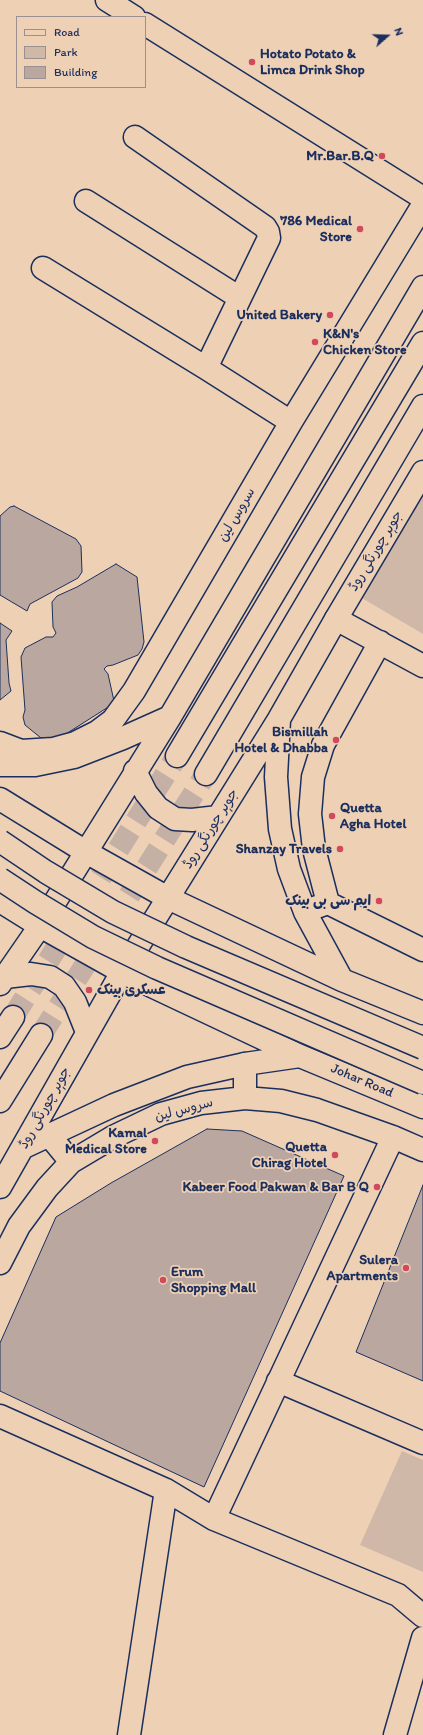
<!DOCTYPE html>
<meta charset="utf-8">
<style>
body{margin:0}
#map{position:relative;width:423px;height:1735px;overflow:hidden;background:#eed0b5;font-family:Itim,sans-serif}
canvas{display:block}
.legend{position:absolute;left:16px;top:16px;width:130px;height:72px;box-sizing:border-box;background:#eed0b5;border:1px solid #9a9092;margin:0;padding:5px 7px;list-style:none;font-size:12px;color:#1b2f5e}
.legend li{display:flex;align-items:center;gap:8px;height:20px}
.legend b{width:20px;border:1px solid #9a9092}
.north{position:absolute;left:367px;top:16px;width:40px;height:40px;-webkit-text-stroke:3px #eed0b5;paint-order:stroke;rotate:70deg;font-size:11px;font-weight:700;line-height:16px;text-align:center;color:#1b2f5e}
.north::after{content:'';display:block;margin:auto;width:14px;height:18px;background:#1b2f5e;clip-path:polygon(50% 0,100% 100%,50% 72%,0 100%)}
</style>
<div id="map">
<canvas width="423" height="1735"></canvas>
<ul class="legend">
<li><b style="height:5px;background:#eed0b5"></b>Road</li>
<li><b style="height:11px;background:#cfb8a8"></b>Park</li>
<li><b style="height:11px;background:#baa8a0"></b>Building</li>
</ul>
<div class="north">N</div>
</div>
<script>
const context = document.querySelector('canvas').getContext('2d');
context.lineJoin = 'round';
function paint(path, color) { context.fillStyle = color; context.fill(path, 'evenodd'); }
const shape = rows => new Path2D(rows.map(r => 'M' + r).join(''));
function stroke(path, color, width, dash) { context.strokeStyle = color; context.lineWidth = width; context.lineCap = dash ? 'butt' : 'round'; context.setLineDash(dash || []); context.stroke(path); }
function drawText(font, color, halo, rows, align = 'center') {
  context.font = font + ' Itim,"Playpen Sans Arabic",sans-serif'; context.lineWidth = 3.5; context.setLineDash([]); context.textBaseline = 'middle'; context.strokeStyle = halo; context.fillStyle = color; for (const [text, x, y, turn = 0] of rows) {
    context.save(); context.translate(x, y); context.rotate((+turn || 0) * Math.PI / 180); context.textAlign = isNaN(turn) ? turn : align; if (halo) context.strokeText(text, 0, 0); context.fillText(text, 0, 0); context.restore();
  }
}
const green = shape([
 [423,479,423,634,355,594],
 [402,1451,423,1460,423,1572,360,1545]
]);
const building = shape([
 [14,506,76,539,81,546,82,572,78,578,30,604,27,611,0,595,0,516,10,507,14,506],
 [116,564,137,577,144,642,142,649,138,655,113,665,107,666,104,669,108,674,114,701,113,704,58,739,41,738,25,725,23,717,25,710,21,657,25,648,46,637,53,637,56,633,53,627,52,602,57,596,77,587,116,564],
 [0,623,12,631,6,640,9,683,11,691,0,700,0,623],
 [207,1129,242,1131,344,1176,204,1487,0,1391,0,1343,56,1217,111,1183,207,1129],
 [423,1185,423,1381,356,1352,423,1185]
]);
const majorTunnel = shape([
 [13,1017,177,756],
 [41,1035,206,774]
]);
const minor = shape([
 [107,0,134,17],
 [145,24,423,198],
 [135,137,265,227,268,232,269,238,206,368],
 [86,201,240,298],
 [43,268,206,368,291,422],
 [336,619,423,666],
 [0,743,21,751,53,749,75,743,97,732,113,720,134,691,291,422,423,205],
 [328,903,314,849,310,814,313,777,323,745,380,642],
 [314,908,328,903,423,950],
 [245,1098,245,1064],
 [49,1135,71,1162],
 [0,1263,19,1226,47,1188,71,1162,113,1137,161,1114,201,1103,245,1098,281,1101,317,1110,393,1137,423,1150],
 [278,1381,423,1443],
 [0,1416,166,1490,214,1519,398,1595,423,1616],
 [214,1519,393,1137],
 [129,1735,166,1490],
 [395,1735,423,1638]
]);
const major = shape([
 [279,720,276,777,280,829,289,869,305,912,342,980],
 [177,756,423,343],
 [0,765,35,765,74,757,123,738,170,717],
 [135,771,146,793,158,808,175,819,192,820,218,817],
 [206,774,423,406],
 [0,799,86,852,168,898,342,980,423,1013],
 [0,901,40,926,122,972,300,1056,423,1107],
 [5,977,31,974,50,977,64,986,75,1002,87,1032],
 [0,984,40,926,170,717,423,287],
 [0,1037,13,1017],
 [0,1101,41,1035],
 [24,1147,114,1105,187,1077,245,1064,300,1056],
 [0,1187,122,972,279,719,336,619,423,472]
]);
const majorBridge = shape([
 [0,841,46,872,113,912,186,947,423,1048],
 [0,879,35,902,93,937,157,968,423,1083]
]);
const markers = [
 [252,62,4,"#d1495b"],
 [382,156,4,"#d1495b"],
 [360,229,4,"#d1495b"],
 [330,315,4,"#d1495b"],
 [315,342,4,"#d1495b"],
 [336,740,4,"#d1495b"],
 [332,816,4,"#d1495b"],
 [340,849,4,"#d1495b"],
 [379,901,4,"#d1495b"],
 [89,990,4,"#d1495b"],
 [155,1141,4,"#d1495b"],
 [335,1155,4,"#d1495b"],
 [377,1187,4,"#d1495b"],
 [406,1268,4,"#d1495b"],
 [163,1280,4,"#d1495b"]
];
const poiNames = [
 ["Hotato Potato &",260,54,"left"],
 ["Limca Drink Shop",260,70,"left"],
 ["Mr.Bar.B.Q",374,156],
 ["786 Medical",352,221],
 ["Store",352,237],
 ["United Bakery",322,315],
 ["K&N's",323,334,"left"],
 ["Chicken Store",323,350,"left"],
 ["Bismillah",328,732],
 ["Hotel & Dhabba",328,748],
 ["Quetta",340,808,"left"],
 ["Agha Hotel",340,824,"left"],
 ["Shanzay Travels",332,849],
 ["ایم سی بی بینک",371,901],
 ["عسکری بینک",97,990,"left"],
 ["Kamal",147,1133],
 ["Medical Store",147,1149],
 ["Quetta",327,1147],
 ["Chirag Hotel",327,1163],
 ["Kabeer Food Pakwan & Bar B Q",369,1187],
 ["Sulera",398,1260],
 ["Apartments",398,1276],
 ["Erum",171,1272,"left"],
 ["Shopping Mall",171,1288,"left"]
];
const streetNames = [
 ["سروس لین",237,515,-60],
 ["جوہر چورنگی روڈ",376,551,-59],
 ["جوہر چورنگی روڈ",211,829,-58],
 ["Johar Road",362,1081,23],
 ["جوہر چورنگی روڈ",45,1108,-61],
 ["سروس لین",184,1110,-15]
];
paint(green, '#cfb8a8');
paint(building, '#baa8a0');
stroke(building, '#1b2f5e', 1);
stroke(majorTunnel, '#c4b0a4', 22, [22, 11]);
stroke(minor, '#1b2f5e', 25);
stroke(major, '#1b2f5e', 25);
stroke(minor, '#eed0b5', 22);
stroke(major, '#eed0b5', 22);
stroke(majorBridge, '#1b2f5e', 25, []);
stroke(majorBridge, '#eed0b5', 22);
for (const [x, y, r, color] of markers) { const dot = new Path2D(); dot.arc(x, y, r, 0, 2 * Math.PI); context.fillStyle = color; context.fill(dot); stroke(dot, '#eed0b5', 1.5); }
drawText('bold 14px', '#1b2f5e', '#eed0b5', poiNames, 'right');
drawText('14px', '#1b2f5e', '#eed0b5', streetNames);
</script>
